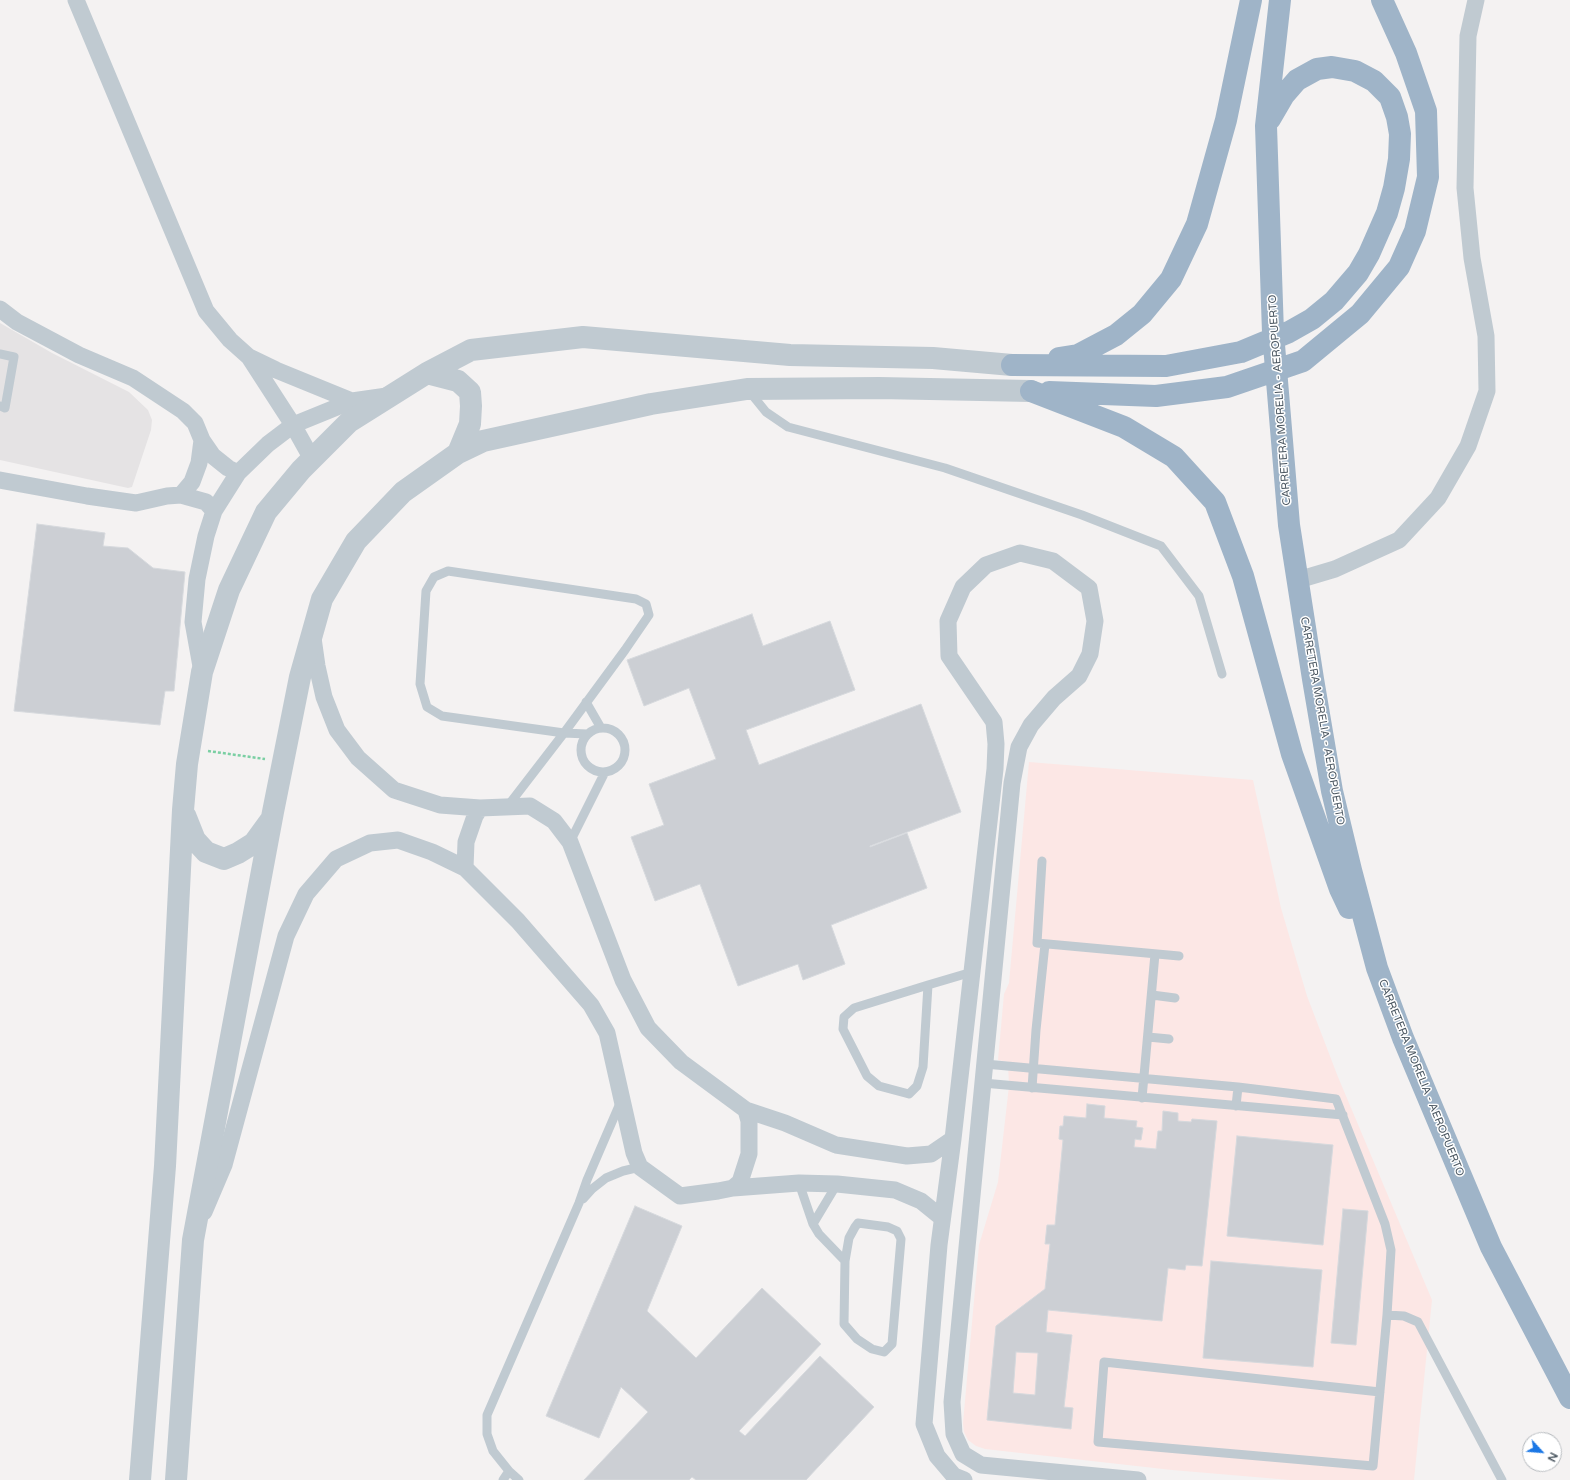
<!DOCTYPE html>
<style>
body{margin:0}
#map{position:relative;width:1570px;height:1480px;overflow:hidden;background:#f4f2f2;font-family:"Varela Round",sans-serif}
canvas{display:block}
.north{position:absolute;left:1522px;top:1432px;width:40px;height:40px;box-sizing:border-box;background:#fff;border:1px solid #b7bbbf;border-radius:50%;rotate:116deg;font-size:11px;font-weight:700;line-height:16px;text-align:center;color:#4a5660}
.north::after{content:'';display:block;margin:auto;width:14px;height:18px;background:#1b77e5;clip-path:polygon(50% 0,100% 100%,50% 72%,0 100%)}
</style>
<div id="map">
<canvas width="1570" height="1480"></canvas>
<div class="north">N</div>
</div>
<script>
const context = document.querySelector('canvas').getContext('2d');
context.lineJoin = 'round';
function paint(path, color) { context.fillStyle = color; context.fill(path, 'evenodd'); }
const shape = rows => new Path2D(rows.map(r => 'M' + r).join(''));
function stroke(path, color, width, dash) { context.strokeStyle = color; context.lineWidth = width; context.lineCap = dash ? 'butt' : 'round'; context.setLineDash(dash || []); context.stroke(path); }
function drawText(font, color, halo, rows, align = 'center') {
  context.font = font + ' "Varela Round",sans-serif'; context.lineWidth = 3; context.setLineDash([]); context.textBaseline = 'middle'; context.strokeStyle = halo; context.fillStyle = color; for (const [text, x, y, turn = 0] of rows) {
    context.save(); context.translate(x, y); context.rotate((+turn || 0) * Math.PI / 180); context.textAlign = isNaN(turn) ? turn : align; if (halo) context.strokeText(text, 0, 0); context.fillText(text, 0, 0); context.restore();
  }
}
const education = shape([
 [0,323,52,353,129,392,148,410,152,420,151,430,132,487,128,488,0,460]
]);
const medical = shape([
 [1029,762,1253,780,1281,908,1307,996,1338,1077,1432,1300,1414,1480,1290,1480,1172,1470,985,1449,976,1446,968,1440,964,1432,963,1423,979,1245,998,1182,1009,1086,1008,1062,998,1060,1004,994,1009,983]
]);
const building = shape([
 [37,524,105,533,103,546,128,548,153,568,185,572,174,691,165,691,160,725,14,711,37,524],
 [752,614,763,646,830,621,855,690,746,730,759,765,921,704,961,812,870,846,870,847,907,833,927,888,831,925,845,964,803,980,798,964,738,986,700,884,655,901,631,837,664,825,649,784,716,759,689,688,644,706,627,660,752,614],
 [1087,1104,1105,1106,1104,1118,1137,1121,1136,1127,1143,1128,1141,1140,1135,1139,1134,1147,1156,1149,1158,1131,1162,1131,1163,1111,1178,1113,1178,1121,1191,1122,1192,1119,1217,1121,1202,1266,1186,1265,1185,1270,1168,1268,1162,1321,1048,1310,1046,1332,1072,1335,1064,1407,1073,1408,1071,1429,987,1420,996,1326,1045,1289,1050,1244,1045,1244,1047,1225,1055,1225,1063,1140,1059,1139,1060,1126,1063,1126,1064,1116,1086,1118,1087,1104],
 [1016,1352,1038,1353,1035,1395,1013,1393,1016,1352],
 [1237,1136,1333,1145,1323,1245,1227,1236,1237,1136],
 [635,1206,682,1226,647,1311,696,1358,762,1288,821,1344,739,1431,745,1436,820,1356,874,1407,806,1480,696,1480,692,1477,689,1480,584,1480,648,1412,621,1387,599,1438,546,1416,635,1206],
 [1343,1209,1368,1211,1356,1345,1331,1343,1343,1209],
 [1211,1261,1322,1270,1313,1367,1203,1358,1211,1261]
]);
const path = shape([
 [208,751,265,759]
]);
const service = shape([
 [0,354,14,357,5,408,0,406],
 [749,391,766,412,788,427,945,468,1082,515,1161,546,1199,596,1222,674],
 [586,702,601,728],
 '581 750a22 22 0 1 1 44 0a22 22 0 1 1-44 0Z',
 [507,807,564,733,625,650,649,615,646,604,636,599,448,571,434,577,426,591,420,684,427,707,442,716,564,733,587,734],
 [570,842,605,772],
 [1042,861,1037,943,1179,956],
 [928,985,923,1067,917,1086,909,1094,879,1086,867,1076,843,1029,844,1017,854,1008,928,985,972,972],
 [1152,995,1175,998],
 [1148,1037,1169,1039],
 [985,1064,1238,1087,1336,1099,1385,1224,1391,1250,1387,1315,1404,1316,1418,1322,1502,1480],
 [983,1083,1343,1115],
 [1032,1088,1036,1030,1045,944],
 [1142,1098,1155,954],
 [1236,1106,1238,1087],
 [799,1183,813,1224,819,1234,845,1261],
 [583,1199,592,1189,606,1178,623,1171,640,1167],
 [858,1223,888,1227,897,1231,901,1239,892,1344,884,1352,872,1349,857,1339,844,1324,845,1261,849,1238,855,1227,858,1223],
 [813,1224,837,1184],
 [1380,1392,1104,1362,1098,1442,1373,1466,1387,1315],
 [503,1480,509,1471],
 [519,1480,509,1471,493,1451,487,1434,487,1415,579,1203,587,1180,621,1101]
]);
const minor = shape([
 [76,0,206,311,230,340,249,357,293,425,312,459],
 [0,309,17,322,79,355,133,378,183,411,195,423,202,440,213,456,228,468,238,473,268,444,293,425,352,401,387,396],
 [249,357,276,370,352,401],
 [0,480,87,496,136,503,167,496,181,495,206,502,214,511,206,536,197,579,193,622,202,672],
 [181,495,192,482,199,463,202,440],
 [214,511,238,473],
 [1298,580,1335,569,1399,540,1438,498,1468,446,1487,391,1486,336,1472,258,1465,188,1468,36,1476,0],
 [313,638,317,666,324,697,337,730,358,758,394,790,440,805,480,808,530,806,554,821,570,842,623,980,648,1028,681,1062,746,1110,785,1123,836,1145,907,1156,931,1154,953,1139],
 [465,868,466,842,475,816,480,808],
 [733,1188,740,1182,749,1154,749,1121,746,1110],
 [204,1212,224,1165,286,936,306,894,336,859,370,843,398,840,432,852,465,868,518,921,591,1005,607,1033,634,1153,640,1167,680,1196,718,1191,733,1188,799,1183,837,1184,895,1190,921,1201,942,1218],
 [964,1480,954,1476,937,1456,924,1424,939,1245,953,1139,995,769,996,744,994,722,949,656,948,621,963,587,986,565,1020,553,1053,561,1089,588,1095,621,1090,654,1079,676,1054,698,1031,725,1019,747,1012,783,952,1402,954,1434,963,1454,981,1465,1138,1480]
]);
const tertiary = shape([
 [427,373,458,381,470,392,471,406,470,424,458,453],
 [185,815,195,840,206,852,224,859,238,853,254,843,270,821],
 [140,1480,165,1166,183,810,187,764,202,672,229,590,266,512,301,470,349,422,427,373,471,350,583,337,790,355,933,358,1012,365],
 [176,1480,193,1240,273,812,300,677,322,599,356,541,403,492,458,453,483,441,651,404,747,389,879,388,1031,391]
]);
const trunk = shape([
 [1280,0,1266,126,1273,333,1289,525,1313,679,1332,791,1351,870,1377,968,1403,1038,1491,1247,1570,1398],
 [1059,358,1078,355,1116,335,1142,314,1171,279,1197,224,1226,120,1251,0],
 [1012,365,1166,366,1241,352,1289,332,1312,319,1334,301,1358,273,1369,254,1387,213,1394,188,1399,159,1400,134,1397,117,1390,97,1374,81,1355,71,1332,67,1317,69,1297,80,1284,95,1270,119],
 [1031,391,1124,427,1174,457,1215,502,1243,576,1292,754,1340,889,1349,908],
 [1049,392,1156,396,1227,387,1303,361,1360,314,1399,267,1415,231,1428,177,1426,111,1406,53,1382,0]
]);
const streetNames = [
 ["CARRETERA MORELIA - AEROPUERTO",1280,400,-94],
 ["CARRETERA MORELIA - AEROPUERTO",1322,721,80],
 ["CARRETERA MORELIA - AEROPUERTO",1421,1078,68]
];
paint(education, '#e5e3e4');
paint(medical, '#fce7e5');
paint(building, '#cccfd4');
stroke(building, '#d6d9dd', 1);
stroke(path, '#7acfa3', 2.5, [3, 2]);
stroke(service, '#c0cad1', 9);
stroke(minor, '#c0cad1', 17);
stroke(tertiary, '#c0cad1', 22);
stroke(trunk, '#9fb4c8', 22);
drawText('11px', '#4a5660', '#fff', streetNames);
</script>
